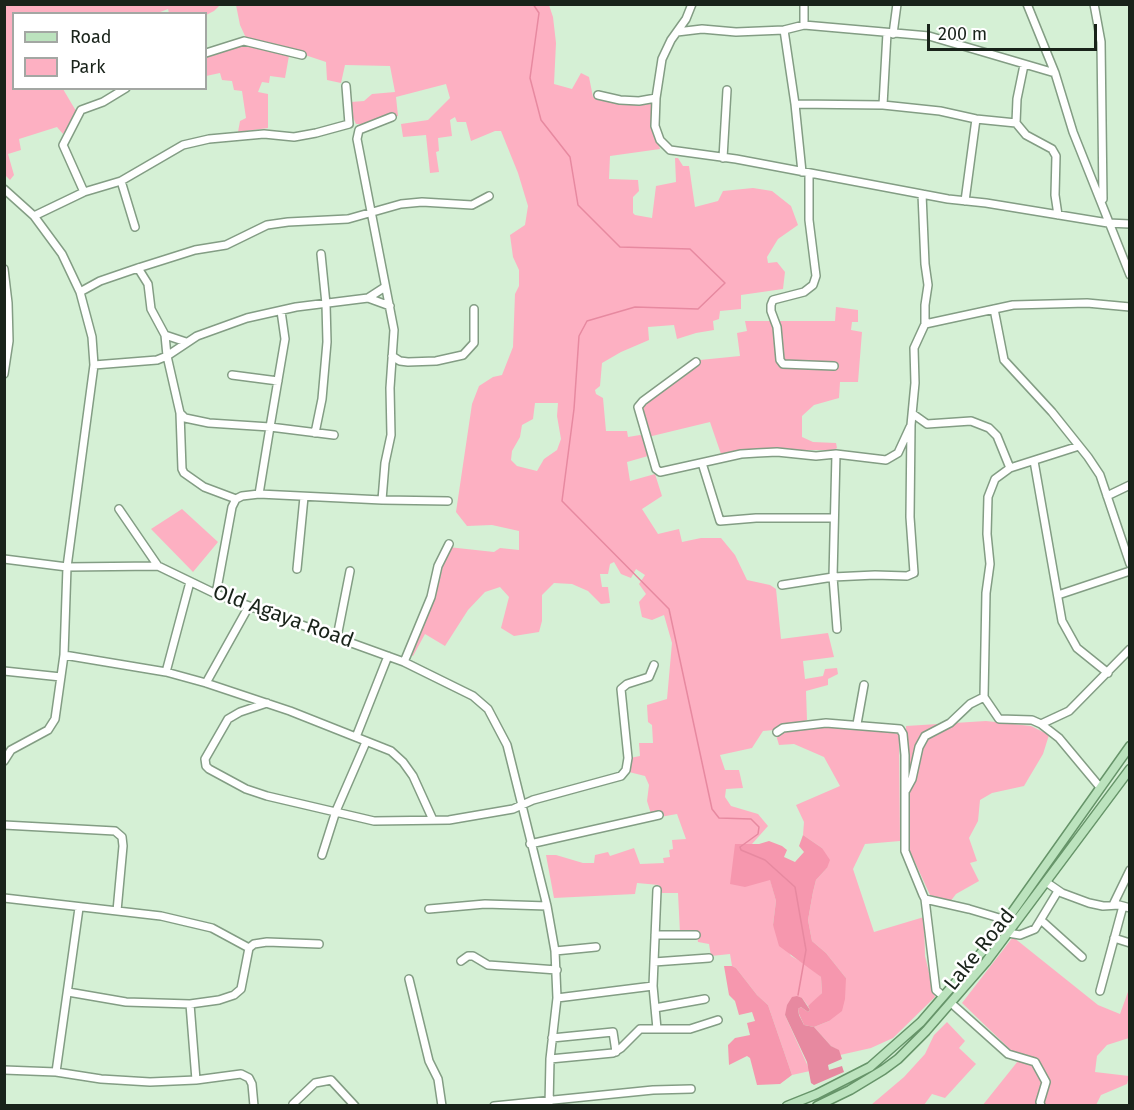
<!DOCTYPE html>
<style>
body{margin:0}
#map{position:relative;width:1134px;height:1110px;overflow:hidden;background:#d5f0d5;font-family:"Fira Sans",sans-serif}
canvas{display:block}
.frame{position:absolute;inset:0;border:6px solid #19231a;pointer-events:none}
.legend{position:absolute;left:12px;top:12px;width:195px;height:78px;box-sizing:border-box;background:#fff;border:2px solid #a3a7a3;margin:0;padding:8px 10px;list-style:none;font-size:18px;color:#19231a}
.legend li{display:flex;align-items:center;gap:12px;height:30px}
.legend b{width:30px;border:2px solid #a3a7a3}
.scale{position:absolute;left:927px;top:24px;width:170px;height:27px;box-sizing:border-box;border:3px solid #19231a;border-top:0;padding-left:8px;font-size:18px;line-height:21px;white-space:nowrap;color:#19231a;-webkit-text-stroke:4px #fff;paint-order:stroke}
</style>
<div id="map">
<canvas width="1134" height="1110"></canvas>
<div class="frame"></div>
<ul class="legend">
<li><b style="height:8px;background:#bce3be"></b>Road</li>
<li><b style="height:16px;background:#fdb0c2"></b>Park</li>
</ul>
<div class="scale">200 m</div>
</div>
<script>
const context = document.querySelector('canvas').getContext('2d');
context.lineJoin = 'round';
function paint(path, color) { context.fillStyle = color; context.fill(path, 'evenodd'); }
const shape = rows => new Path2D(rows.map(r => 'M' + r).join(''));
function stroke(path, color, width, dash) { context.strokeStyle = color; context.lineWidth = width; context.lineCap = dash ? 'butt' : 'round'; context.setLineDash(dash || []); context.stroke(path); }
function drawText(font, color, halo, rows, align = 'center') {
  context.font = font + ' "Fira Sans",sans-serif'; context.lineWidth = 5; context.setLineDash([]); context.textBaseline = 'middle'; context.strokeStyle = halo; context.fillStyle = color; for (const [text, x, y, turn = 0] of rows) {
    context.save(); context.translate(x, y); context.rotate((+turn || 0) * Math.PI / 180); context.textAlign = isNaN(turn) ? turn : align; if (halo) context.strokeText(text, 0, 0); context.fillText(text, 0, 0); context.restore();
  }
}
const green = shape([
 [5,5,220,5,214,11,206,15,169,13,168,9,155,14,14,14,14,88,63,89,76,111,71,123,63,134,57,127,19,139,21,150,8,154,14,175,10,180,5,175],
 [236,5,549,5,553,17,556,43,554,84,572,89,581,73,589,77,593,97,611,100,654,101,654,127,660,149,610,156,609,179,638,180,639,191,633,197,633,213,635,215,652,218,656,186,676,182,675,158,678,158,683,166,689,166,695,207,718,201,723,191,753,188,772,191,791,206,798,225,778,239,767,257,768,263,777,262,785,272,783,289,741,295,741,309,720,311,719,319,713,321,714,330,696,333,677,339,674,325,648,327,649,340,621,352,602,363,600,386,595,390,596,394,603,398,606,431,627,431,628,437,640,435,644,436,648,456,627,462,630,481,655,474,662,496,642,509,658,534,679,529,682,542,701,538,721,538,735,555,747,580,770,585,776,589,781,639,828,633,834,657,803,661,805,679,823,676,825,669,837,668,838,674,828,679,828,685,806,691,807,720,774,730,763,731,752,748,720,755,725,770,739,770,743,788,726,789,725,797,731,806,758,814,768,826,752,844,735,844,761,882,770,879,776,901,773,925,791,956,807,965,821,977,822,993,814,1002,808,1006,802,998,785,1015,810,1071,792,1075,768,1005,757,995,736,968,732,966,730,954,711,956,709,944,698,942,697,934,680,933,678,893,660,893,659,885,637,883,635,894,554,898,546,855,556,855,583,863,594,863,595,855,608,852,610,856,634,848,640,864,664,863,663,858,670,857,669,850,673,849,672,840,686,839,677,814,660,817,651,814,647,801,649,785,645,776,629,772,630,758,640,756,639,743,653,743,652,725,648,722,647,705,667,699,672,643,664,615,652,620,642,617,639,602,646,594,639,584,645,575,636,569,631,578,621,574,614,562,610,564,608,574,600,574,602,587,608,587,610,603,601,604,588,591,572,584,554,583,542,595,542,621,539,632,514,636,501,628,509,597,500,587,485,592,468,610,445,646,425,634,413,656,410,655,438,585,448,547,494,552,500,548,519,550,519,531,492,525,467,526,456,512,472,404,479,386,493,377,502,375,513,347,515,294,519,286,519,270,513,257,510,235,525,225,528,206,518,173,501,131,495,131,471,141,466,122,457,122,455,117,450,120,452,136,438,138,439,151,436,152,439,172,430,173,426,135,403,137,401,124,428,120,450,98,446,84,396,97,398,116,365,124,356,124,352,115,351,102,364,101,372,94,395,92,390,66,345,65,341,83,327,80,326,62,290,50,285,78,270,76,269,83,262,82,258,92,268,94,268,128,238,132,240,121,246,118,242,91,234,90,232,81,222,80,220,73,206,76,206,56,226,45,246,38,240,25],
 [535,403,558,403,557,416,561,439,557,450,544,459,537,471,517,466,511,460,512,451,520,437,522,425,533,419],
 [836,307,858,310,858,322,852,322,851,330,862,332,858,382,840,382,839,398,814,405,802,416,802,437,813,442,836,443,837,448,834,450,763,450,721,454,710,422,648,437,640,410,643,403,700,360,740,356,737,333,747,331,745,321,835,321],
 [182,509,218,542,193,572,151,529],
 [986,721,1031,726,1049,735,1043,754,1024,786,992,793,980,800,978,821,969,838,977,861,970,863,979,881,956,894,950,902,930,895,908,847,906,835,906,726],
 [828,726,865,728,899,734,900,841,865,844,853,869,874,932,924,917,925,956,935,997,893,1038,871,1048,840,1055,838,1050,831,1046,814,1027,829,1021,846,978,826,953,812,941,808,920,813,892,816,880,827,868,822,848,803,835,804,822,796,805,840,786,824,757,794,744,779,745,776,735,804,727],
 [1013,937,1098,1005,1120,1014,1129,989,1129,1038,1107,1045,1097,1056,1095,1072,1129,1076,1127,1084,1101,1095,1096,1105,1043,1105,1042,1102,1048,1085,1046,1074,1038,1058,1017,1056,962,1003],
 [947,1022,965,1041,959,1048,976,1064,945,1098,932,1094,924,1105,871,1105,904,1077,925,1054,934,1035],
 [1018,1061,1032,1063,1044,1081,1039,1105,982,1106]
]);
const forest = shape([
 [803,835,822,848,830,860,827,868,816,880,813,892,808,920,812,941,826,953,846,978,845,999,842,1011,829,1021,814,1027,804,1025,799,1014,798,1009,801,1007,808,1012,810,1010,808,1006,822,993,821,977,779,946,773,925,776,901,770,880,745,887,730,884,735,844,759,844,769,841,782,846,787,850,784,857,795,862,804,852,799,846],
 [724,966,732,966,736,968,757,995,768,1005,792,1075,780,1084,757,1085,750,1058,747,1056,729,1065,728,1045,735,1038,750,1035,747,1023,755,1021,752,1012,739,1015,735,1001,729,995]
]);
const water = shape([
 [797,996,802,998,810,1010,808,1012,801,1007,798,1009,799,1015,804,1025,814,1027,831,1046,839,1050,842,1059,828,1065,829,1070,842,1066,844,1072,814,1085,811,1083,807,1062,785,1015,787,1005,792,997]
]);
const stream = shape([
 [533,4,539,13,530,78,541,120,570,157,578,205,620,247,690,249,725,283,698,309,635,307,587,321,579,336,574,409,562,501,669,609,712,809,719,818,751,819,759,827,758,834,740,847,741,850,765,860,795,887,806,950,798,995]
]);
const minor = shape([
 [692,4,686,19,671,40,662,59,656,98,655,126,660,140,670,150,736,159,948,199,986,203,1108,223,1130,224],
 [1027,4,1055,73,1073,132,1130,275],
 [1094,4,1101,42,1103,199],
 [804,25,804,4],
 [784,30,795,104,802,172],
 [677,32,702,29,736,32,784,30,804,25,929,36,1055,73],
 [893,34,897,4],
 [206,53,244,41,302,55],
 [598,95,620,100,639,101,656,98],
 [795,104,883,105,940,111,976,119,1016,123,1017,99,1024,65],
 [883,105,887,33],
 [1016,123,1026,135,1052,149,1056,156,1055,195,1058,215],
 [723,158,727,90],
 [809,173,809,220,816,276,813,285,804,292,773,300,771,305,771,311,777,327,780,360,783,364,834,366],
 [121,181,135,227],
 [4,189,34,216,62,254,80,292,92,337,94,365,67,567,64,655,55,719,48,730,11,750,4,761],
 [84,192,121,181,183,145,209,139,264,134,294,137,316,133,349,124,346,86],
 [922,194,925,264,928,285,925,305,925,324],
 [965,201,976,119],
 [34,216,84,192,63,145,81,110,103,102,126,88],
 [138,268,148,284,151,309,165,335,167,356,180,413,185,418,209,423,270,427,259,494],
 [4,269,8,303,9,341,4,374],
 [80,292,100,281,138,268,195,250,226,245,267,225,288,222,348,219,401,204,422,202,472,205,489,196],
 [368,298,385,287],
 [994,309,1004,360,1052,412,1088,457,1100,475,1130,564],
 [281,311,285,339,270,427,334,435],
 [165,335,186,342],
 [392,356,400,361,408,362,436,361,463,355,474,343,474,309],
 [696,362,643,401,638,407,656,469,660,472,741,454,757,453,777,452,816,456,836,454,886,460,898,453,910,427],
 [94,365,157,360,167,356,197,336,247,318,296,307,368,298,390,306],
 [232,375,278,381],
 [180,413,182,469,184,473,204,487,236,499],
 [913,414,927,424,971,421,989,428,997,436,1010,468],
 [315,433,322,399,327,342,326,304,321,254],
 [1079,446,1010,468,995,479,988,497,987,534,990,564,986,593,984,697,999,719,1032,720,1041,724,1069,711,1130,649],
 [836,454,833,577,837,629],
 [1034,461,1062,621,1077,648,1108,673],
 [702,463,720,521,756,518,833,518],
 [1107,496,1130,485],
 [382,500,385,463,391,435,390,388,394,330,357,139,359,130,392,117],
 [119,509,158,566],
 [4,559,67,567,158,566,216,594,404,662,473,696,488,709,507,745,547,906,555,951,557,998,550,1059,549,1106],
 [297,569,304,497],
 [782,585,833,577,875,575,907,576,914,573,910,517,911,425,915,383,914,348,925,324,1013,305,1087,303,1130,307],
 [216,594,232,507,236,499,242,496,259,494,382,500,448,501],
 [1058,595,1130,571],
 [337,637,350,571],
 [64,655,166,672,206,683,290,711,391,751,403,762,413,776,433,820],
 [404,662,431,597,438,566,449,544],
 [4,671,61,677],
 [166,672,190,582],
 [206,683,249,606],
 [267,703,240,712,228,719,205,759,206,766,209,769,246,789,267,796,374,821,449,820,513,809,533,800,621,776,626,770,628,758,621,689,627,684,649,677,654,665],
 [857,724,864,685],
 [1041,724,1059,738,1099,786],
 [777,732,783,728,826,723,900,729,903,734,905,755,905,851,923,895,925,899,969,909,1006,920],
 [356,737,388,656],
 [906,790,912,779,919,747,925,736,950,723,970,704,984,697],
 [4,825,115,831,122,837,123,846,117,911],
 [530,844,659,815],
 [322,855,336,811,366,742],
 [1046,882,1062,893,1089,903,1103,906,1119,905,1130,908],
 [4,898,161,916,212,928,249,948],
 [925,899,936,990,943,996],
 [1113,905,1130,870],
 [429,909,485,904,547,906],
 [1042,921,1082,957],
 [1008,933,1020,935,1035,929,1058,891],
 [655,935,696,935],
 [1114,938,1130,943],
 [555,951,596,947],
 [461,961,468,956,473,956,488,965,557,970],
 [654,962,709,958],
 [409,979,429,1061,438,1079,442,1106],
 [1100,991,1123,906],
 [68,992,126,1002,190,1004,219,1000,234,995,241,989,249,948,254,944,267,942,319,944],
 [557,998,653,986],
 [951,1003,1008,1054,1035,1062,1046,1082,1040,1102,1041,1106],
 [190,1004,196,1080],
 [655,1008,705,999],
 [657,1029,653,986,657,890],
 [552,1038,613,1032,616,1052],
 [550,1059,613,1053,621,1048,640,1029,690,1029,718,1020],
 [4,1070,56,1072,101,1079,150,1082,196,1080,241,1074,249,1078,252,1084,254,1106],
 [56,1072,79,908],
 [293,1104,315,1083,331,1080,355,1106],
 [494,1106,653,1090,691,1089]
]);
const major = shape([
 [787,1106,817,1094,870,1067,921,1022,981,953,1001,928,1130,746],
 [817,1106,850,1090,883,1070,898,1059,926,1031,986,962,1130,769]
]);
const streetNames = [
 ["Old Agaya Road",283,617,20],
 ["Lake Road",980,950,-51]
];
paint(green, '#fdb0c2');
paint(forest, '#f697ae');
paint(water, '#e789a0');
stroke(stream, '#e789a0', 1.5);
stroke(minor, '#839d84', 10);
stroke(major, '#669469', 11);
stroke(minor, '#fff', 7);
stroke(major, '#bce3be', 8);
drawText('21px', '#19231a', '#fff', streetNames);
</script>
